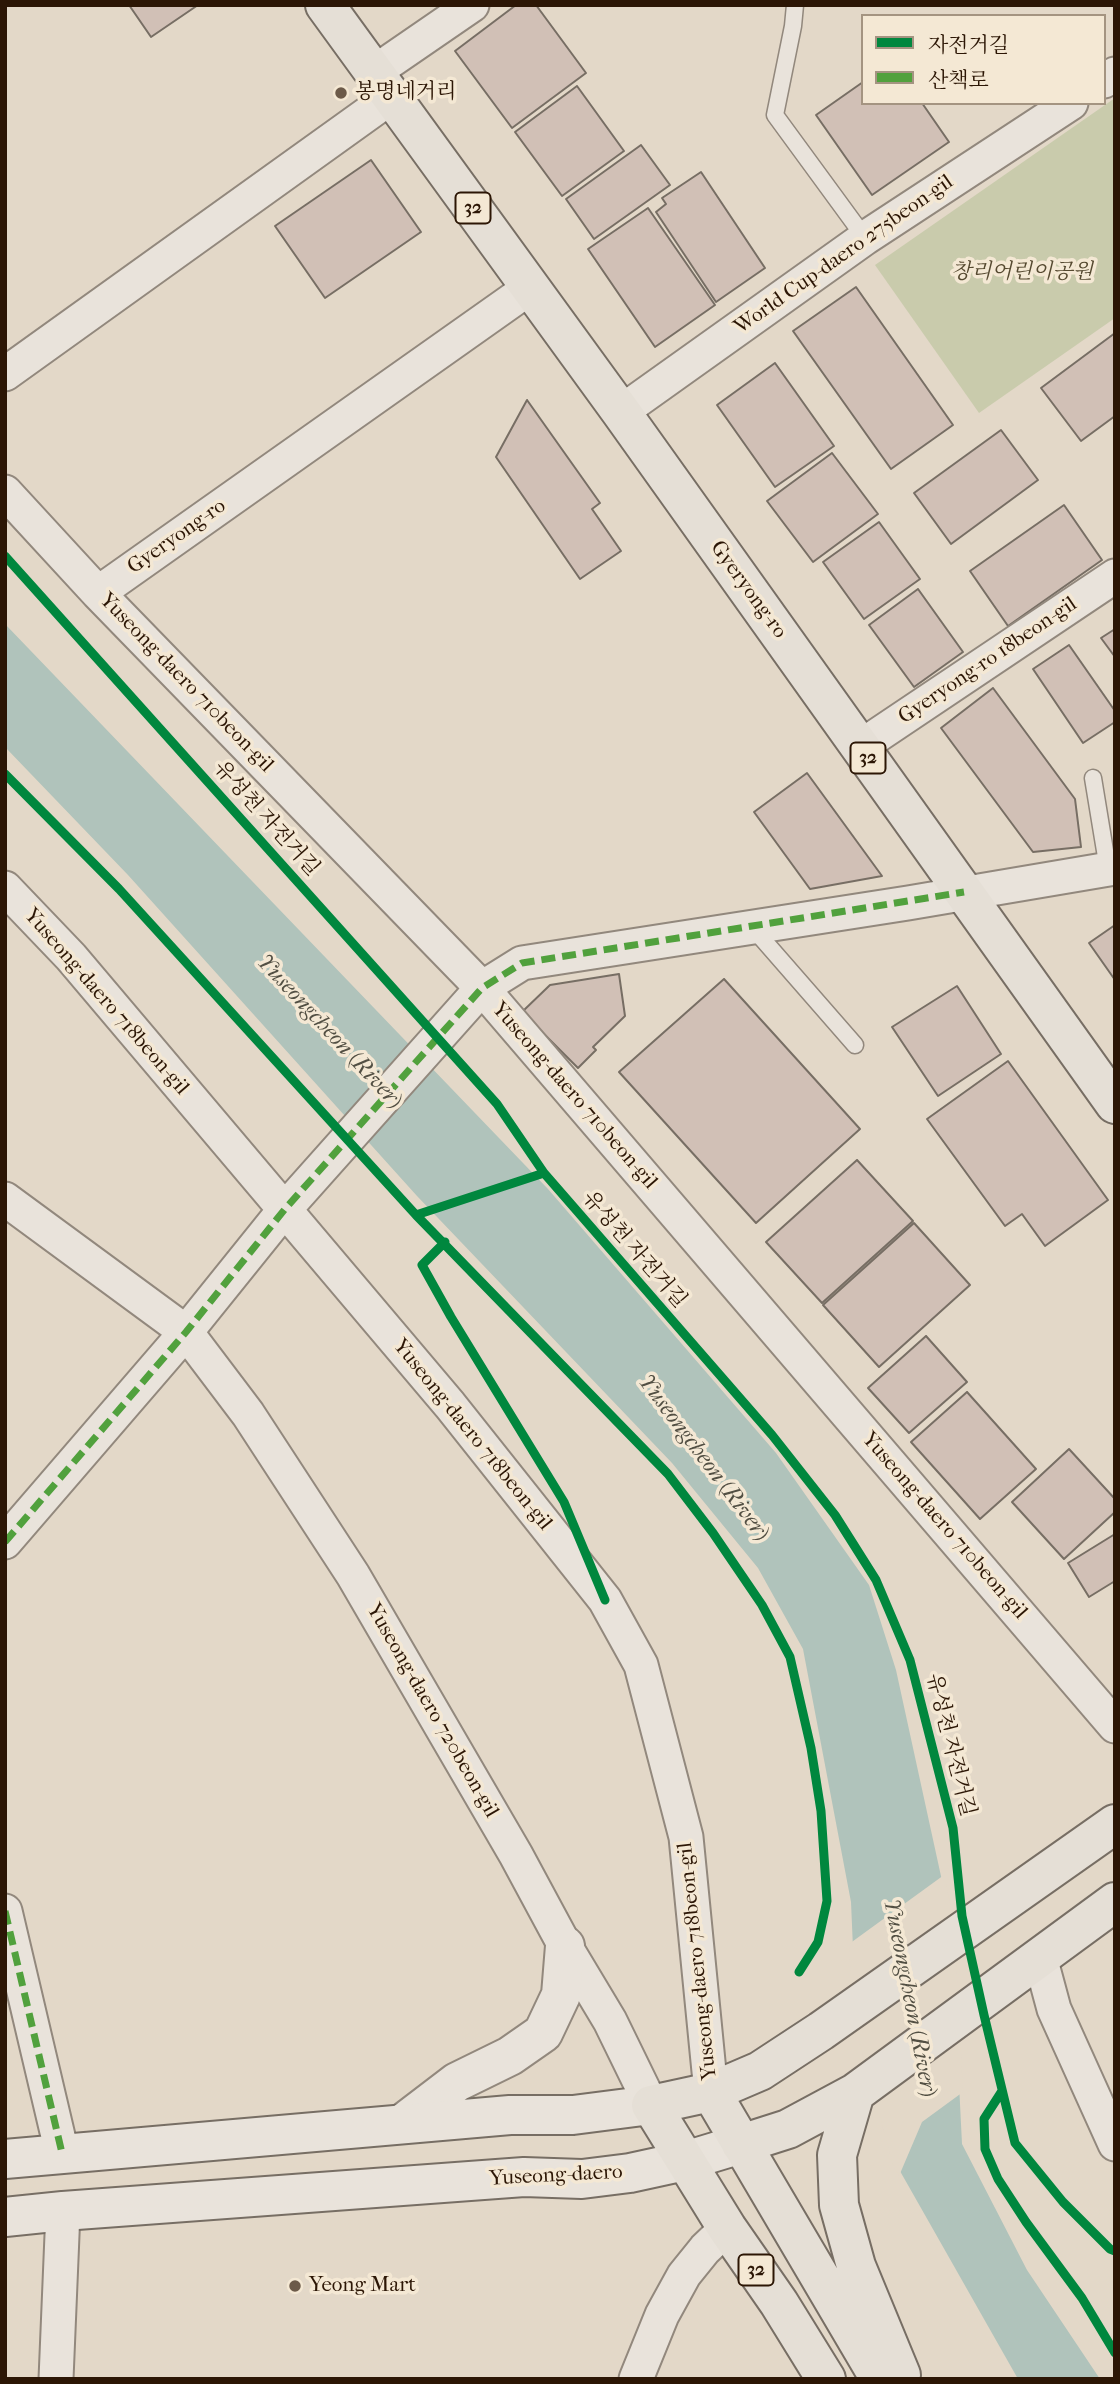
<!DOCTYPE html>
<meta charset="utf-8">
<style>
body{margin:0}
#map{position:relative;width:1120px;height:2384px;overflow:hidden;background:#e3d8c8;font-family:"IM FELL French Canon","Noto Serif KR",serif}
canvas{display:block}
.frame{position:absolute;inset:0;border:7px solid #2c1605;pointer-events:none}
.legend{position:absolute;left:861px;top:14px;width:245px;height:91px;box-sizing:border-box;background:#f4e8d4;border:2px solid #a49481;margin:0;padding:9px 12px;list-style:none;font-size:21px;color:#2c1605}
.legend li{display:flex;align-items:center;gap:14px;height:35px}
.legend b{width:35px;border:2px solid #a49481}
</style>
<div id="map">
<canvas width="1120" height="2384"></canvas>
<div class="frame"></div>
<ul class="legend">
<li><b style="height:9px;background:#00873e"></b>자전거길</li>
<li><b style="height:9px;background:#51a13d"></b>산책로</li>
</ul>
</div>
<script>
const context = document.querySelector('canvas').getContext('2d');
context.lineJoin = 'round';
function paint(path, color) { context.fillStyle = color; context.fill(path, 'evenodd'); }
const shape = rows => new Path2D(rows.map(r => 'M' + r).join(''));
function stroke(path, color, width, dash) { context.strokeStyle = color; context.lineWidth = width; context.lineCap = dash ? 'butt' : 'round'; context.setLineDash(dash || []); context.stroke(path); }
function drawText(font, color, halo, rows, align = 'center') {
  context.font = font + ' "IM FELL French Canon","Noto Serif KR",serif'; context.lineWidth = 7; context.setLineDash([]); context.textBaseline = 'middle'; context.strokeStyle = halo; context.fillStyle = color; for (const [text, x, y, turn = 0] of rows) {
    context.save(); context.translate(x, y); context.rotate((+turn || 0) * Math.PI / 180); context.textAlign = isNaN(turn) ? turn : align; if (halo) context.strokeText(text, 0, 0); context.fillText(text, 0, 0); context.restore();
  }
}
const green = shape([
 [1115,98,1115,318,979,413,875,265]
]);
const water = shape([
 [5,624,548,1189,776,1453,869,1585,896,1670,951,1922,962,2144,1027,2270,1100,2379,1018,2379,896,2164,856,2018,851,1902,803,1649,758,1568,672,1463,417,1196,128,875,5,747]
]);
const pier = shape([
 [944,1875,954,1922,963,2092,922,2122,899,2176,893,2165,853,2019,849,1944]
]);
const building = shape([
 [129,5,198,5,151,37,129,5],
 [516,5,536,5,586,73,512,128,455,51,516,5],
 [863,82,863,103,922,103,949,142,872,195,816,115,863,82],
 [577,86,624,151,562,196,515,132,577,86],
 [641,145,670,185,594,239,566,199,641,145],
 [371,160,421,232,325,298,275,226,371,160],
 [701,172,765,268,716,302,656,212,666,204,662,198,701,172],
 [648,208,715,305,655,347,588,249,648,208],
 [856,287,953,425,891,469,793,331,856,287],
 [1115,333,1115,416,1081,441,1041,388,1115,333],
 [775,363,834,446,775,487,717,405,775,363],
 [527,400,600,503,592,509,621,551,580,579,496,457,527,400],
 [1001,430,1038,480,951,544,914,493,1001,430],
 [832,453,878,514,813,562,767,501,832,453],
 [1064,505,1102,560,1008,626,970,571,1064,505],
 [879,522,920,579,864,619,823,562,879,522],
 [918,589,963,652,914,687,869,625,918,589],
 [1115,629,1115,657,1101,638,1115,629],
 [1069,645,1115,711,1115,722,1083,743,1033,669,1069,645],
 [993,688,1075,799,1081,847,1033,852,941,728,993,688],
 [807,773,882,876,810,889,754,812,807,773],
 [1115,925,1115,980,1089,943,1115,925],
 [619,974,625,1016,593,1047,596,1050,578,1068,522,1012,550,985,619,974],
 [724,979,860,1129,756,1223,619,1072,724,979],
 [957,986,1001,1054,938,1096,892,1027,957,986],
 [1008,1061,1108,1200,1045,1246,1022,1214,1005,1226,927,1119,1008,1061],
 [857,1160,913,1221,822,1303,766,1242,857,1160],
 [914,1223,970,1285,879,1367,823,1305,914,1223],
 [926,1336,967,1382,909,1433,868,1388,926,1336],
 [967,1392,1036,1469,980,1519,911,1442,967,1392],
 [1069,1449,1115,1499,1115,1512,1064,1559,1012,1502,1069,1449],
 [1115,1534,1115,1581,1089,1597,1068,1563,1115,1534]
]);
const service = shape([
 [795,5,793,26,775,115,865,238],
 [1093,778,1108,869],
 [752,927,855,1045]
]);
const minor = shape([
 [373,73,472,5],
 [1104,81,1115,74],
 [5,374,391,97],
 [621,412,865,238,1071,103],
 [5,492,98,593,482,988,1115,1726],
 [98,593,531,287],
 [860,747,1115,576],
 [5,888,71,957,450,1405,605,1600,641,1665,686,1837,711,2092],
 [5,1199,186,1332,248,1414,353,1575,516,1855,565,1946,610,2021,651,2105],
 [5,1542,186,1332,285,1209,482,988,522,963,908,903,1115,868],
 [5,1911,62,2153],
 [1040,1957,1054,2009,1115,2144],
 [56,2379,63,2211],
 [636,2379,662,2315,684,2275,705,2249,727,2228]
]);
const tertiary = shape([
 [402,2124,457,2082,510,2056,543,2033,561,1995,565,1946]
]);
const secondary = shape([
 [5,2159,510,2115,573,2115,651,2105],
 [5,2217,63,2211,524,2177,582,2179,630,2173,685,2161,741,2144]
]);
const primary = shape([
 [325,5,621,412,1115,1104],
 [711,2092,880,2379],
 [855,2093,837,2155,839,2205,856,2266,901,2375],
 [741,2144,788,2129,855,2093,1115,1902],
 [826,2379,779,2303,727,2228,651,2105,711,2092,760,2071,821,2031,1115,1824]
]);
const quiet = shape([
 [5,1542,186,1332,285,1209,482,988,522,963,964,892],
 [5,1911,62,2153]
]);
const cycleway = shape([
 [5,556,497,1104,544,1173,772,1435,835,1515,876,1580,910,1660,953,1828,962,1916,984,2015,1015,2143,1063,2202,1110,2249,1115,2251],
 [5,774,119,889,416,1215,668,1474,713,1533,762,1605,790,1657,811,1748,821,1811,827,1901,818,1942,799,1972],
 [416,1215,544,1173],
 [445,1242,422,1265,451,1317,564,1502,605,1600],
 [1002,2091,984,2119,985,2149,998,2179,1026,2222,1082,2298,1115,2353]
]);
const markers = [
 [341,93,7,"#6c5a49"],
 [295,2286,7,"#6c5a49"]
];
const shields = [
 [473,208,35],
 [868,758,35],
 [756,2270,35]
];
const shieldNames = [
 ["32",473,208],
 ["32",868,758],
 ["32",756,2270]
];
const poiNames = [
 ["봉명네거리",355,93],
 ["Yeong Mart",309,2286]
];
const streetNames = [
 ["World Cup-daero 275beon-gil",844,255,-35],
 ["Gyeryong-ro",177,537,-35],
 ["Gyeryong-ro",748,590,54],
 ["Gyeryong-ro 18beon-gil",988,661,-34],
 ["Yuseong-daero 710beon-gil",186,683,46],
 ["유성천 자전거길",266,819,48],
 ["Yuseong-daero 718beon-gil",106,1002,49],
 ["Yuseong-daero 710beon-gil",574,1096,49],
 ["유성천 자전거길",634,1250,49],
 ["Yuseong-daero 718beon-gil",472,1435,51],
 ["Yuseong-daero 710beon-gil",944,1526,49],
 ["Yuseong-daero 720beon-gil",432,1711,60],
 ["유성천 자전거길",950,1745,76],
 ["Yuseong-daero 718beon-gil",698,1961,-96],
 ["Yuseong-daero",556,2176,-3]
];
const parkNames = [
 ["창리어린이공원",1022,273]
];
const waterNames = [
 ["Yuseongcheon (River)",329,1032,47],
 ["Yuseongcheon (River)",703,1458,53],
 ["Yuseongcheon (River)",909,1998,79]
];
paint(green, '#c9cbac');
paint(water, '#b0c3bb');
paint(pier, '#e3d8c8');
paint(building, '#d1c0b6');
stroke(building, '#776e64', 2);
stroke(service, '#92887d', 19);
stroke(minor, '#92887d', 37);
stroke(tertiary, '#92887d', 42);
stroke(secondary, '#776e64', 42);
stroke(primary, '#776e64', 42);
stroke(service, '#e9e3db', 16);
stroke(minor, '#e9e3db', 33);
stroke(tertiary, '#e9e3db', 38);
stroke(secondary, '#e9e3db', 38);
stroke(primary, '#e5dfd6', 38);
stroke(quiet, '#51a13d', 7, [14, 7]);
stroke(cycleway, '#00873e', 9);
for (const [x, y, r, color] of markers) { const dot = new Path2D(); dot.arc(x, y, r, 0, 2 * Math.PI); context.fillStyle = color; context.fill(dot); stroke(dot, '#f4e8d4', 2.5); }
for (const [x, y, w] of shields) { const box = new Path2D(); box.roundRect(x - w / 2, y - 15.5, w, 31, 5); context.fillStyle = '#f4e8d4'; context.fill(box); stroke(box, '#2c1605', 2); }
drawText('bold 19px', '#2c1605', null, shieldNames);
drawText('21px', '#2c1605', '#f4e8d4', poiNames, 'left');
drawText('21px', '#2c1605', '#f4e8d4', streetNames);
drawText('italic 21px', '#554930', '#f4e8d4', parkNames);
drawText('italic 23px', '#524f43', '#f4e8d4', waterNames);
</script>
